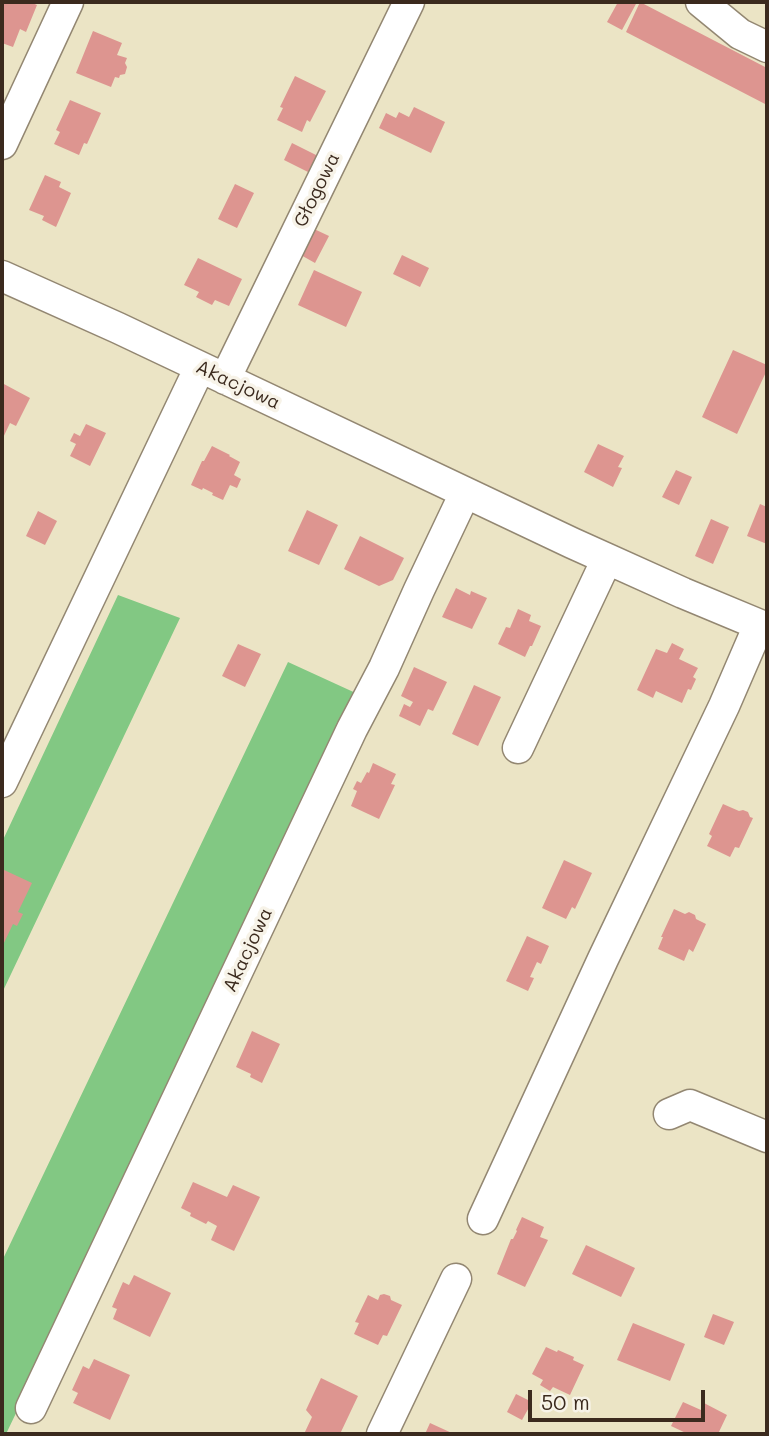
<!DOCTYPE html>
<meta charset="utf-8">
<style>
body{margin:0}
#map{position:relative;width:769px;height:1436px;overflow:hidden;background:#ebe4c5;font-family:Mali,sans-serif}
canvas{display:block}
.frame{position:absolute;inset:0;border:4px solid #3b2a1e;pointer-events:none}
.scale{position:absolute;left:528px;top:1390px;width:177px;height:32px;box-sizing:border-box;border:4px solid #3b2a1e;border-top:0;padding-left:9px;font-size:21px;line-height:24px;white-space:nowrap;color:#3b2a1e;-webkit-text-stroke:5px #f7f3e8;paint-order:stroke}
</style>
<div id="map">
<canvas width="769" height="1436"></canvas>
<div class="frame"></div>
<div class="scale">50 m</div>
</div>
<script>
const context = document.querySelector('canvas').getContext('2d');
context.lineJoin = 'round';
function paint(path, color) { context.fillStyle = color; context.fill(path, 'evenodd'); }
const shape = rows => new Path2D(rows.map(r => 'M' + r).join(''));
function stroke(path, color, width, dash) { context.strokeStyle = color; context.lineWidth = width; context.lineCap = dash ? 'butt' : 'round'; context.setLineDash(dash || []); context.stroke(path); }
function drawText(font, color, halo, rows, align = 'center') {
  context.font = font + ' Mali,sans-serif'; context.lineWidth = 7; context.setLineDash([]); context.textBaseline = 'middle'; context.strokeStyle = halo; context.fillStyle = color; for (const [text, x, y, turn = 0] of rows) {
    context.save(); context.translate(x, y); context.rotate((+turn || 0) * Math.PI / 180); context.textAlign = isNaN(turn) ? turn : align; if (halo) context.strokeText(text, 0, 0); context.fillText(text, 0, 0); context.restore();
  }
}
const green = shape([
 [118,595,180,618,2,993,2,842],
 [288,662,360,695,6,1434,2,1434,2,1261]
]);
const building = shape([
 [3,2,30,2,37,5,26,32,20,29,13,47,2,43,2,5],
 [618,2,637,2,622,30,607,22],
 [640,2,767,68,767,105,626,32],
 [93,31,122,43,117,55,127,58,125,63,127,67,125,74,120,75,119,78,115,77,111,87,76,73],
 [295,76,326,91,310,122,307,120,302,132,277,120,283,108,280,107],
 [70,100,101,113,87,144,84,143,79,155,54,144,60,132,56,130],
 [414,107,445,122,431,153,379,128,386,113,396,118,399,112,409,117],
 [292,143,318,156,310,173,284,160],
 [45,175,61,182,59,187,71,193,56,227,42,220,44,216,29,210],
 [235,184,254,193,237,228,218,219],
 [312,228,329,236,315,263,299,254],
 [402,255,429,268,420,287,393,274],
 [198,258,242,279,229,306,215,300,212,305,196,297,199,292,184,285],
 [314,270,362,292,346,327,298,305],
 [733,350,767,365,767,370,737,434,702,417],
 [2,383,30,398,16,426,10,423,2,440],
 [86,424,106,433,90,466,70,456,76,444,70,441,74,433,80,436],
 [598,444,624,456,618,467,622,468,613,487,584,472],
 [212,446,230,455,229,456,240,462,234,475,241,479,237,488,230,485,223,500,212,495,213,493,203,488,202,490,191,485,202,461,204,461],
 [676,470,692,477,679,505,662,497],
 [760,504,767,507,767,544,747,536],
 [307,510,338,525,319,565,288,551],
 [38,511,57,521,45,545,26,536],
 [711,519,729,527,713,564,695,556],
 [360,536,404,558,393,580,379,586,344,569],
 [456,588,470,595,471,591,487,598,472,629,442,617],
 [518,609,531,615,529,621,541,626,532,646,530,646,525,657,498,644,506,627,510,628],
 [672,643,684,649,679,659,698,668,693,677,696,679,691,690,688,689,682,703,656,691,653,698,637,690,656,649,667,653],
 [238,644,261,654,245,687,222,676],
 [414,667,447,682,433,711,428,709,420,726,399,716,404,704,410,707,413,702,401,696],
 [474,685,501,697,478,746,452,734],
 [373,763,396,774,391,784,395,785,379,819,351,806,357,791,353,789,357,781,361,783,367,772,369,773],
 [723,804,739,811,743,810,748,812,750,817,753,818,739,848,735,847,730,857,707,846,712,836,709,834],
 [564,860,592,873,575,909,572,907,566,919,542,908],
 [2,869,32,883,18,912,23,914,17,926,13,924,2,947],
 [674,909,685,914,689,912,695,915,696,919,706,924,693,952,689,949,684,961,658,949,663,937,661,937],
 [527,936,549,946,541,964,537,962,530,977,534,978,528,991,506,981],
 [252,1031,280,1044,262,1083,250,1077,251,1074,236,1067],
 [193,1182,227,1197,233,1185,260,1197,234,1251,211,1240,217,1226,208,1221,206,1224,190,1216,191,1213,181,1208],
 [522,1217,544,1227,540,1237,548,1240,525,1287,497,1274,511,1239,513,1239,517,1231,516,1230],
 [586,1245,635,1268,621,1297,572,1274],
 [134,1275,171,1293,150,1337,113,1319,117,1309,112,1307,123,1282,129,1285],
 [384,1294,390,1296,391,1300,402,1305,387,1336,383,1335,378,1345,354,1334,359,1323,355,1322,368,1295,378,1300,380,1295],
 [713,1314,734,1322,724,1345,704,1337],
 [633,1323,685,1344,670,1381,617,1360],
 [546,1347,557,1352,558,1350,574,1357,573,1360,584,1365,570,1395,553,1387,550,1391,540,1385,543,1380,532,1374],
 [94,1359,130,1375,110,1420,73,1403,78,1393,72,1390,83,1366,89,1369],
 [321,1378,358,1396,340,1434,304,1434,312,1417,306,1410],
 [516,1394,532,1402,522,1420,507,1412],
 [683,1402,701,1410,704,1403,727,1415,718,1434,688,1434,671,1426],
 [430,1423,454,1434,425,1434]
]);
const minor = shape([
 [701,2,740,34,767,47],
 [2,144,68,2],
 [2,276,118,328,572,543,683,593,767,628],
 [225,379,409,2],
 [518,748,607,559],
 [2,782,200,367],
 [669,1114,690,1105,767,1137],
 [483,1219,603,959,724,706,759,625],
 [31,1408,352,729,384,668,419,590,465,493],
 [382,1434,456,1279]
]);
const streetNames = [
 ["Głogowa",317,190,-64],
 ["Akacjowa",238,385,25],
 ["Akacjowa",248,950,-65]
];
paint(green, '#82c883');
paint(building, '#dd9590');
stroke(minor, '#938772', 33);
stroke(minor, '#fff', 30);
drawText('19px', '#3b2a1e', '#f7f3e8', streetNames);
</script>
